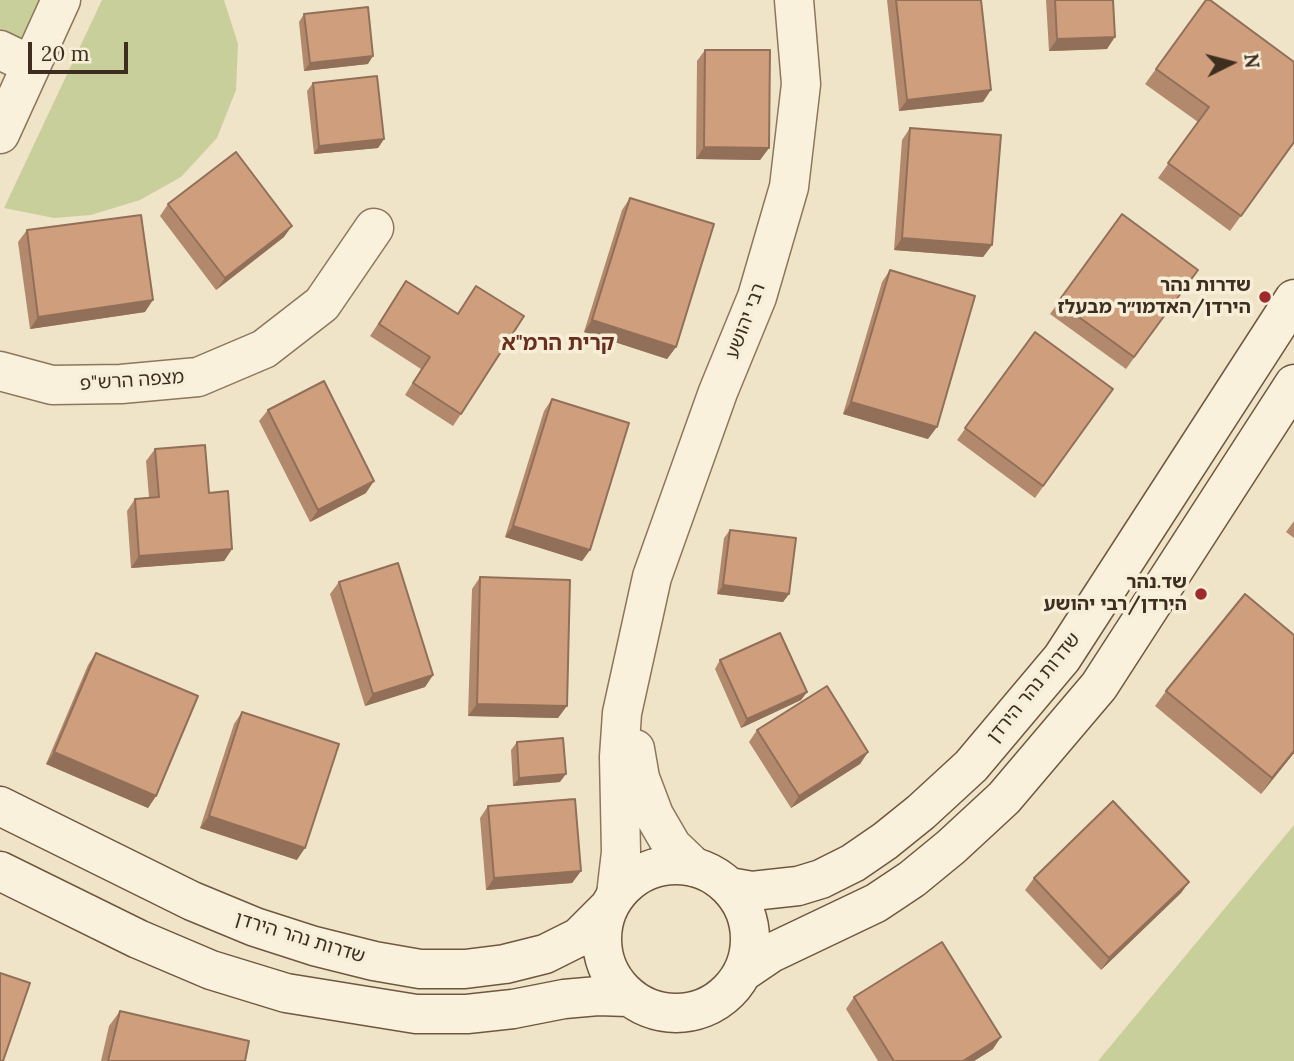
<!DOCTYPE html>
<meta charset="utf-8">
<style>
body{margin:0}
#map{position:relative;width:1294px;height:1061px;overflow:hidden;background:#f0e4c8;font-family:Lora,serif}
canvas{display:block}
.north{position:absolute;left:1196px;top:28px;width:70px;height:70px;-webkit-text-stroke:5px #f7eed8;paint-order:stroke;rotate:84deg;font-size:19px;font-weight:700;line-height:28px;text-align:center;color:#3d2e20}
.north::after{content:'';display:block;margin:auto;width:24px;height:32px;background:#3d2e20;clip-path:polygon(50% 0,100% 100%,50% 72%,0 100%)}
.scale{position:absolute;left:28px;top:42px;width:100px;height:32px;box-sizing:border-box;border:4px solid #3d2e20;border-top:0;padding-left:9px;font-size:21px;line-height:24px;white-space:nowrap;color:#3d2e20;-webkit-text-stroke:5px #f7eed8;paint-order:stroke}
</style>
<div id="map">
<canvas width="1294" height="1061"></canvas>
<div class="north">N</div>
<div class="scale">20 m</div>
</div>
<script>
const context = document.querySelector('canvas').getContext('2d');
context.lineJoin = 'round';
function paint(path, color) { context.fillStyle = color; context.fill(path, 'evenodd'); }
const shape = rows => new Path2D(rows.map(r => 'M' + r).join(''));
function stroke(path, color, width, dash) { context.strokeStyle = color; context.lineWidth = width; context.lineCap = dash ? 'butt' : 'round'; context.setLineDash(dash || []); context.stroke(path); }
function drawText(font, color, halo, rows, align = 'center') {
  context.font = font + ' Lora,"Noto Sans Hebrew",serif'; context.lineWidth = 7; context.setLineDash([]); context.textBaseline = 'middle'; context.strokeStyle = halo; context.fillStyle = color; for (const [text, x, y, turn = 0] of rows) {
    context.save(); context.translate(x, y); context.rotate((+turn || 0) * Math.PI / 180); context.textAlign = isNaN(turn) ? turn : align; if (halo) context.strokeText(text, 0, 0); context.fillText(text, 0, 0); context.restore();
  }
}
const green = shape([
 [0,0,40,0,22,42,0,32],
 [102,0,224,0,238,44,236,90,217,138,181,177,140,200,91,215,54,218,4,208],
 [1294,825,1294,1061,1098,1061]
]);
const street = shape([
 [0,50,31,65],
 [0,134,61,0],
 [0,371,52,385,121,384,198,377,264,349,322,304,374,228],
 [635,749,640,778,654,815,672,846,694,867],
 [616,895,621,852,619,757,622,713,652,577,718,392,757,297,789,187,801,84,794,0]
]);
const secondary = shape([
 [0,806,192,901,255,927,314,946,374,961,420,969,465,969,505,964,545,954,579,937,608,908],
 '602 939a74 74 0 1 1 148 0a74 74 0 1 1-148 0Z',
 [0,871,138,939,211,970,286,993,416,1014,467,1014,513,1009,564,999,598,996,628,997],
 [729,887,752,891,798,886,821,879,853,863,885,841,921,812,971,766,1062,658,1294,299],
 [743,972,771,953,876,903,912,879,951,847,1004,798,1099,686,1294,384]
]);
const wall = shape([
 [887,0,981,0,983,102,899,111],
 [1046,0,1113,0,1107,49,1049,51],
 [1206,0,1294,143,1230,231,1158,178,1198,122,1145,84],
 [304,14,368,64,304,71,299,22],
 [705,50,769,148,760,160,696,159,697,61],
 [313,83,384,139,378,148,314,154,307,91],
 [910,128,992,245,983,257,894,250,902,140],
 [630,198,676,347,667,359,584,332,622,210],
 [168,204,284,237,216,290,160,216],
 [1122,214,1198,270,1126,369,1050,314],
 [27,230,145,312,30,329,18,242],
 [890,270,928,439,843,414,882,282],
 [406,281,457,314,476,286,461,414,453,426,405,395,421,369,370,336],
 [1035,332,1113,389,1035,498,957,440],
 [552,399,590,550,582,561,505,537,544,411],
 [268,410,366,493,310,522,259,421],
 [155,449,209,493,232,549,224,561,131,568,127,511,135,499,149,497,146,461],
 [1294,521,1294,538,1286,532],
 [730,530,789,594,783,602,717,594,724,538],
 [480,577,558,718,468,716,472,589],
 [339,582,433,675,425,687,365,706,330,594],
 [1294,635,1294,753,1261,794,1155,706,1166,691],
 [96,653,156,796,148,808,46,764,88,665],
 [720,660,807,692,801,700,741,728,715,669],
 [242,712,297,860,200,828,234,724],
 [757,730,868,752,860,764,791,808,749,742],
 [517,742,560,782,513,786,511,750],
 [488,806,581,871,572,883,486,890,480,818],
 [1034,878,1189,882,1181,893,1101,970,1025,890],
 [854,997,993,1049,974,1061,878,1061,846,1009],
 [120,1011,245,1061,101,1061,109,1026]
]);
const shadedWall = shape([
 [1115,37,1107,49,1049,51,1057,39],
 [373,56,368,64,304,71,310,63],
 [991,90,983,102,899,111,907,100],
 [384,139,378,148,314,154,319,146],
 [704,147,769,148,760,160,696,159],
 [292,226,284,237,216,290,225,278],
 [902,238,992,245,983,257,894,250],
 [153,300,145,312,30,329,38,317],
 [592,320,676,347,667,359,584,332],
 [851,402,937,427,928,439,843,414],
 [374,481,366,493,310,522,318,510],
 [513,526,590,550,582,561,505,537],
 [232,549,224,561,131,568,139,556],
 [723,585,789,594,783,602,717,594],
 [433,675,425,687,365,706,373,694],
 [807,692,801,700,741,728,747,719],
 [477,704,567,706,558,718,468,716],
 [1294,751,1294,753,1261,794,1272,778],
 [54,752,156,796,148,808,46,764],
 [868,752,860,764,791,808,799,796],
 [566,774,560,782,513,786,519,778],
 [209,816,305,848,297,860,200,828],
 [581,871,572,883,486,890,494,878],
 [1189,882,1181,893,1101,970,1109,958],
 [1001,1037,993,1049,974,1061,963,1061]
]);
const building = shape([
 [896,0,981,0,991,90,907,100,896,0],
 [1055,0,1113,0,1115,37,1057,39,1055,0],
 [1206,0,1210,0,1294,62,1294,142,1241,216,1168,163,1209,107,1156,69,1206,0],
 [368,7,373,56,310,63,304,14,368,7],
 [705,50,770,50,769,148,704,147,705,50],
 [377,76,384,139,319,146,313,83,377,76],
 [910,128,1001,135,992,245,902,238,910,128],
 [236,152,292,226,225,278,168,204,236,152],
 [630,198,714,224,676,347,592,320,630,198],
 [1122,214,1198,270,1134,357,1058,302,1122,214],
 [141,215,153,300,38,317,27,230,141,215],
 [890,270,975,296,937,427,851,402,890,270],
 [406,281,458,314,476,286,524,316,461,414,413,383,430,357,379,324,406,281],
 [1035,332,1113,389,1043,486,965,428,1035,332],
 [324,381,374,481,318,510,268,410,324,381],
 [552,399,629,423,590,550,513,526,552,399],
 [205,445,209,493,228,491,232,549,139,556,135,499,159,497,155,449,205,445],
 [730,530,796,538,789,594,723,585,730,530],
 [398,563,433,675,373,694,339,582,398,563],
 [480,577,570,580,567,706,477,704,480,577],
 [1245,594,1294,635,1294,751,1272,778,1166,691,1245,594],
 [780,633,807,692,747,719,720,660,780,633],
 [96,653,198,696,156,796,54,752,96,653],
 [827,686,868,752,799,796,757,730,827,686],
 [242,712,339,744,305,848,209,816,242,712],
 [563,738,566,774,519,778,517,742,563,738],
 [575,799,581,871,494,878,488,806,575,799],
 [1113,801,1189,882,1109,958,1034,878,1113,801],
 [942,942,1001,1037,963,1061,894,1061,854,997,942,942],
 [0,973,30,983,3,1061,0,1061,0,973],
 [120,1011,249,1041,245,1061,108,1061,120,1011]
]);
const markers = [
 [1265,297,7,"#9e2a2b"],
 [1201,594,7,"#9e2a2b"]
];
const poiNames = [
 ["שדרות נהר",1251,286],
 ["הירדן/האדמו״ר מבעלז",1251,308],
 ["שד.נהר",1187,583],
 ["הירדן/רבי יהושע",1187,605]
];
const streetNames = [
 ["רבי יהושע",746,321,-69],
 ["מצפה הרש\"פ",132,381,-4],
 ["שדרות נהר הירדן",1034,688,-51],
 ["שדרות נהר הירדן",300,938,17]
];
const neighbourhoodNames = [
 ["קרית הרמ\"א",558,344]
];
paint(green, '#c9cf9b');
stroke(street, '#8d765c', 41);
stroke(secondary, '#6f573f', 41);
stroke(street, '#faf1dc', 38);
stroke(secondary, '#faf1dc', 38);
paint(wall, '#b2896c');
paint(shadedWall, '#916f58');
paint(building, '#cf9f7d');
stroke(building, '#916f58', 2);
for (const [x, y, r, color] of markers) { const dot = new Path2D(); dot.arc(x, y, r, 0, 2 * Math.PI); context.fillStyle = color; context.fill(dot); stroke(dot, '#f7eed8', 2.5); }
drawText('bold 19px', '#3d2e20', '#f7eed8', poiNames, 'right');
drawText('19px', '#3d2e20', '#f7eed8', streetNames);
drawText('bold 21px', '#6b2e1e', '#f7eed8', neighbourhoodNames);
</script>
